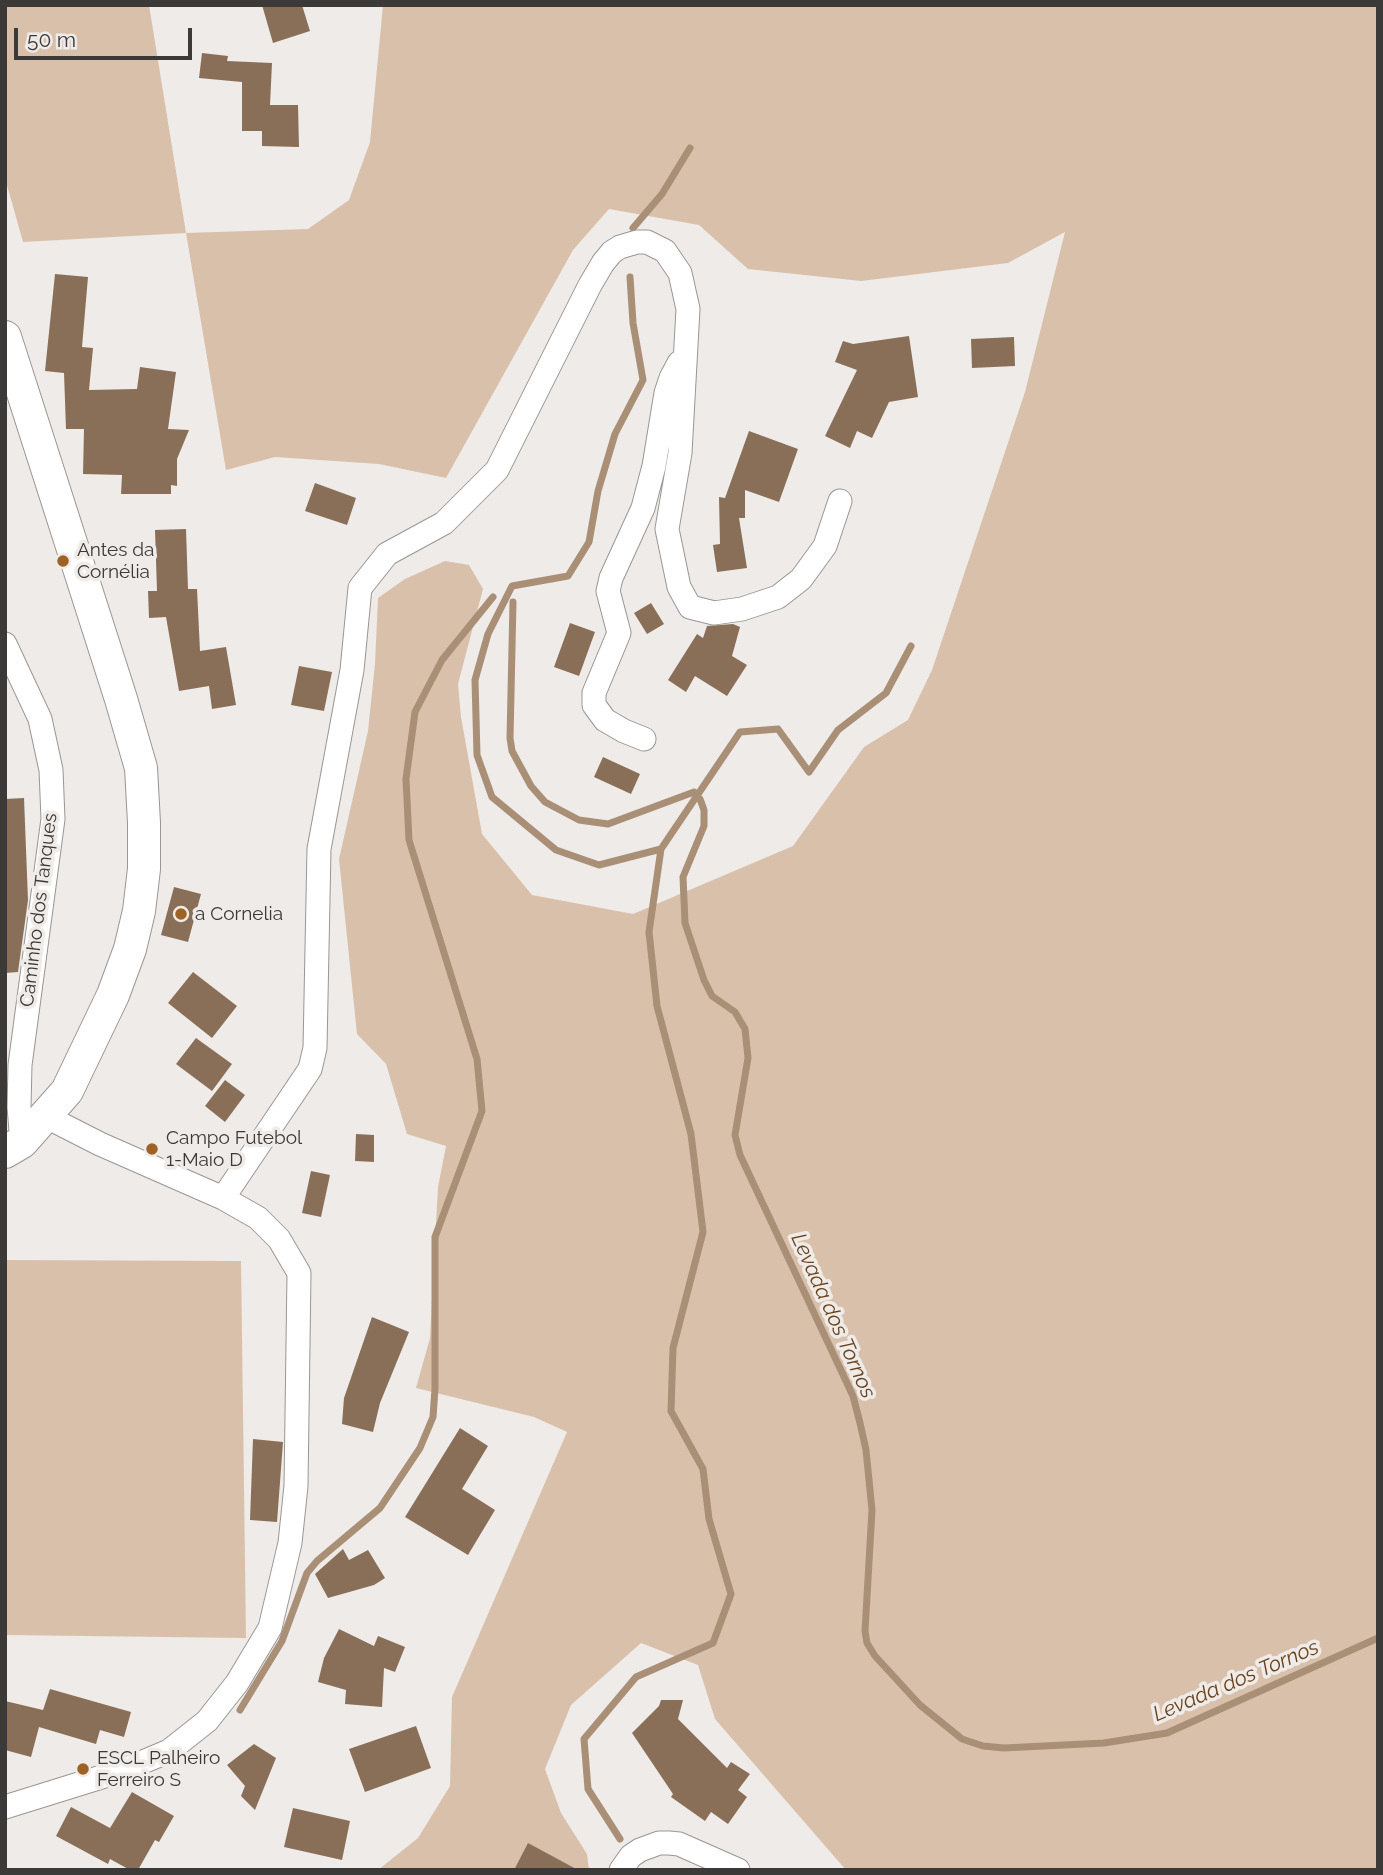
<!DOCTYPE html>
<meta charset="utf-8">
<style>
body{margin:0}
#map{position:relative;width:1383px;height:1875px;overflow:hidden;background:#efebe8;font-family:Raleway,sans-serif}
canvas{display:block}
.frame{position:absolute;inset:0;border:7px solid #3b3a39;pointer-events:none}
.scale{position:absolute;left:14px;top:28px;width:178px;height:32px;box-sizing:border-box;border:4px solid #3b3a39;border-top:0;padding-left:9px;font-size:21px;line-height:24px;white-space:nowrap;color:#3b3a39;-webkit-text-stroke:5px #efebe8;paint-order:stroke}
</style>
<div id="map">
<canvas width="1383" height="1875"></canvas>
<div class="frame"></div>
<div class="scale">50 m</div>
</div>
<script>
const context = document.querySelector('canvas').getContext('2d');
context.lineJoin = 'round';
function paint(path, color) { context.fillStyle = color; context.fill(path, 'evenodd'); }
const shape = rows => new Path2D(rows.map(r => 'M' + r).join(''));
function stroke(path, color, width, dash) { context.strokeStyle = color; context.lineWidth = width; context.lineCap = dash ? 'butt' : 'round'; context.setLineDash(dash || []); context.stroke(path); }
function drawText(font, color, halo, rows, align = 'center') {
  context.font = font + ' Raleway,sans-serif'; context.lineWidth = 7; context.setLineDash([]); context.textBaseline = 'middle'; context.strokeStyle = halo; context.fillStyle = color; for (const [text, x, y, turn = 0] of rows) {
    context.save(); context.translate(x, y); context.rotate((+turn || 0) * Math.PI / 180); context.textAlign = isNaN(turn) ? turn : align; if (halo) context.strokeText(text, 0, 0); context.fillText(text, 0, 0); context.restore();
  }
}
const green = shape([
 [5,5,149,5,186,233,308,229,349,200,370,142,383,5,1378,5,1378,1870,846,1870,715,1719,698,1665,641,1643,571,1705,545,1769,561,1813,587,1854,589,1870,378,1870,418,1838,450,1786,452,1697,567,1432,534,1417,416,1388,430,1338,438,1187,446,1146,407,1134,386,1064,357,1034,339,859,368,731,375,664,378,598,405,579,445,561,469,565,483,589,458,684,461,717,482,834,532,895,633,914,793,846,864,747,908,720,932,670,1025,392,1065,232,1008,263,861,281,748,269,699,225,609,209,573,250,446,478,379,464,275,457,226,470,186,233,23,242,5,178],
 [5,1260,241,1261,246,1638,5,1635]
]);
const stream = shape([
 [633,228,662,194,690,148],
 [630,277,633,323,643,380,615,434,598,491,589,542,568,576,512,586,488,634,475,680,477,755,492,797,556,850,599,865,661,849],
 [513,602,510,738,512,751,531,786,545,802,579,820,608,824,694,792],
 [700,799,704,810,704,826,683,877,685,923,704,980,712,996,735,1012,745,1029,748,1058,735,1135,740,1155,853,1396,860,1423,866,1450,872,1510,865,1631,867,1643,875,1656,920,1705,962,1739,983,1746,1004,1748,1104,1743,1167,1733,1378,1638],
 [240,1710,282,1641,307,1573,317,1561,380,1508,420,1448,433,1417,435,1389,435,1237,482,1111,477,1059,409,840,406,779,415,712,442,660,493,597],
 [620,1839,588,1789,584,1739,636,1677,713,1643,731,1594,709,1519,703,1469,671,1411,673,1348,703,1232,691,1134,657,1006,649,932,661,849,740,732,778,729,809,772,838,730,886,693,911,646]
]);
const building = shape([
 [262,5,302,5,310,31,273,43],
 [202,53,228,56,227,61,272,63,270,105,298,105,299,147,262,146,262,131,242,131,242,82,199,78],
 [55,274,88,277,82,347,93,348,89,390,137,389,140,367,176,372,168,429,189,430,177,459,177,486,171,485,171,494,121,494,122,475,83,474,84,429,66,429,64,373,45,371],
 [909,336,918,397,889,402,872,438,857,431,850,448,825,436,857,370,835,362,843,341,853,344],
 [1014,337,1015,366,972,368,971,339],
 [749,431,798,449,779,502,745,490,745,518,739,518,747,568,717,572,713,545,720,544,719,497,725,498],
 [315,483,356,498,347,525,305,511],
 [186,529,188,589,197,589,200,651,226,647,236,705,212,709,209,686,179,691,166,617,149,618,148,591,157,591,155,530],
 [651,603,664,624,647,634,634,613],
 [570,623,595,632,579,676,554,667],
 [733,624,740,627,732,656,747,665,727,696,695,676,686,692,668,680,697,634,703,638,707,626],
 [299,666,332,672,324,711,291,705],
 [603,757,640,774,631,794,594,777],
 [24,798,28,900,18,972,5,973,5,799],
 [174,887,201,894,188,942,161,935],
 [193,972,237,1006,212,1038,168,1003],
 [196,1038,232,1064,212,1091,176,1064],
 [225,1080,245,1095,225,1122,205,1106],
 [356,1134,374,1135,374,1162,355,1161],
 [311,1171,330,1175,321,1217,302,1213],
 [372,1317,409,1332,380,1403,373,1432,342,1424,344,1398],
 [460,1428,488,1446,462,1489,495,1510,468,1555,405,1517],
 [253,1439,283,1442,277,1522,250,1520],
 [343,1549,349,1560,368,1550,385,1578,374,1585,328,1598,315,1574],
 [339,1629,374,1646,378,1636,405,1647,395,1672,384,1668,382,1707,345,1704,346,1690,318,1682,324,1658],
 [50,1689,131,1712,124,1737,100,1730,96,1744,39,1727,31,1757,5,1750,5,1701,43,1710],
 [661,1700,683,1700,678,1719,727,1768,731,1762,750,1774,738,1790,747,1797,728,1824,711,1812,705,1821,671,1797,673,1794,632,1733,659,1706],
 [416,1726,431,1768,365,1792,349,1749],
 [254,1744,276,1758,255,1810,241,1796,245,1786,227,1765],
 [132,1792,174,1816,159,1842,155,1840,138,1870,130,1870,110,1859,108,1864,56,1836,71,1807,110,1828],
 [293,1808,350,1821,342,1860,284,1847],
 [528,1843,578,1870,514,1870]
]);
const street = shape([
 [5,644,40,719,51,770,53,819,20,1065,19,1107,22,1142],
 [644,739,624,731,605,720,594,705,594,693,619,633,608,591,611,578,643,508,654,466,666,393,671,378,679,363],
 [223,1198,310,1069,315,1048,319,849,352,670,360,588,387,554,444,523,497,470,590,285,603,263,612,252,620,247,637,242,647,242,665,251,680,273,688,309,680,453,667,529,679,587,690,607,714,613,742,609,778,597,801,579,825,546,840,501],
 [5,1807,124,1770,169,1751,207,1721,237,1683,270,1628,290,1543,296,1486,299,1273,279,1239,258,1218,223,1198,100,1144,47,1117],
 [621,1870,631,1856,640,1850,659,1843,669,1843,679,1844,738,1870]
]);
const secondary = shape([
 [5,337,121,699,141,768,144,823,144,869,139,911,130,949,113,995,67,1091,22,1142,5,1152]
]);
const markers = [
 [63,561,7,"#9e6224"],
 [181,914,7,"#9e6224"],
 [152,1149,7,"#9e6224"],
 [83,1769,7,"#9e6224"]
];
const poiNames = [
 ["Antes da",77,550],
 ["Cornélia",77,572],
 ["a Cornelia",195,914],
 ["Campo Futebol",166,1138],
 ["1-Maio D",166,1160],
 ["ESCL Palheiro",97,1758],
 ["Ferreiro S",97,1780]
];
const streetNames = [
 ["Caminho dos Tanques",39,910,-83]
];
const waterNames = [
 ["Levada dos Tornos",833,1316,66],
 ["Levada dos Tornos",1236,1681,-23]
];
paint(green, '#d9c0ab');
stroke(stream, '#aa8f77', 7);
paint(building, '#8a6f58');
stroke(street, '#999693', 25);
stroke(secondary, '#999693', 34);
stroke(street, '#fff', 23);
stroke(secondary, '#fff', 32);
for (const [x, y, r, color] of markers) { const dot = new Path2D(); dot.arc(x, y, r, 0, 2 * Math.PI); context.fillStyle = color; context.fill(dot); stroke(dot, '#efebe8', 2.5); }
drawText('19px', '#3b3a39', '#efebe8', poiNames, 'left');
drawText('19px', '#3b3a39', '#efebe8', streetNames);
drawText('italic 21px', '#6a421a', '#efebe8', waterNames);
</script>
